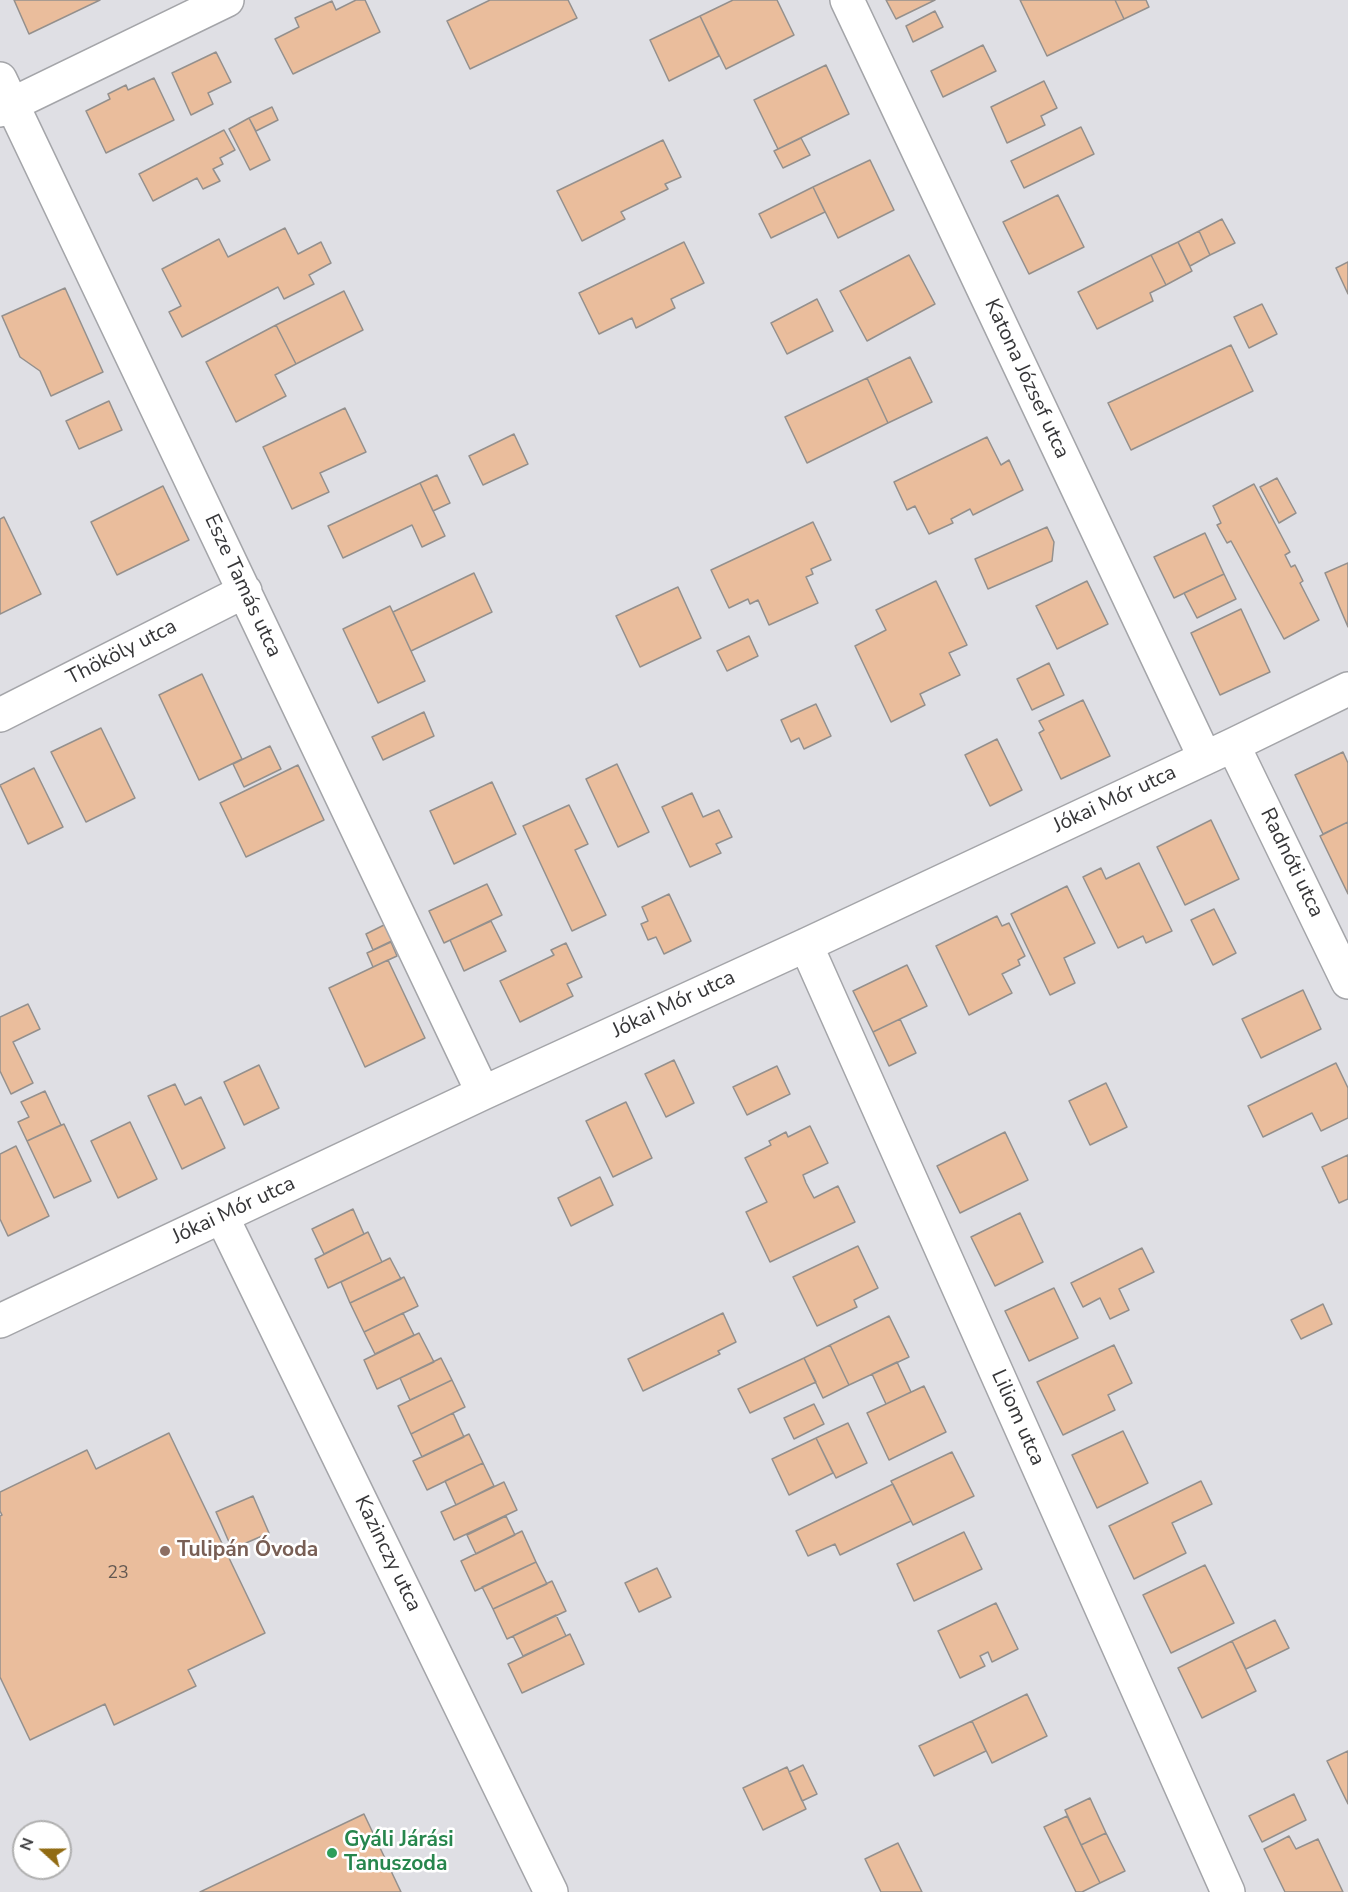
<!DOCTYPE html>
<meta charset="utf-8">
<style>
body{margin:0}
#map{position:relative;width:1348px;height:1892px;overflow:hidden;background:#dfdfe4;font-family:"Nunito Sans",sans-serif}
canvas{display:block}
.north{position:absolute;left:12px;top:1820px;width:60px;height:60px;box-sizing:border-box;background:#fff;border:2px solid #afafaf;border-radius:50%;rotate:291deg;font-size:16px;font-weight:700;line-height:24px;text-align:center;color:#363638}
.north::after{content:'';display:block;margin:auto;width:21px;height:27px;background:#916b12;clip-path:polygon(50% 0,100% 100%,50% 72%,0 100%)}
</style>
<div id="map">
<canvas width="1348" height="1892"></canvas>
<div class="north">N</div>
</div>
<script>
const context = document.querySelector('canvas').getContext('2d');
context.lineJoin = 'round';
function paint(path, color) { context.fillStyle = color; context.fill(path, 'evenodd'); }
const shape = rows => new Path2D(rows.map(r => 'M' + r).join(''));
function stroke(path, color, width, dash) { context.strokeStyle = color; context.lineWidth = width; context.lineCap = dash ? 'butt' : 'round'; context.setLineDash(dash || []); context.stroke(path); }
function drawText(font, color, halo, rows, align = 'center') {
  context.font = font + ' "Nunito Sans",sans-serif'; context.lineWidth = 5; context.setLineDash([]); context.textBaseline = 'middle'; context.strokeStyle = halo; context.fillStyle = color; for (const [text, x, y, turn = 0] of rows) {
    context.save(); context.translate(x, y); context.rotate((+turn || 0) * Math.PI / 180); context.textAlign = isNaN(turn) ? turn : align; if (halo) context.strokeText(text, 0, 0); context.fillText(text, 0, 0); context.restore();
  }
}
const building = shape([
 [14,0,100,0,29,34,14,0],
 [356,0,365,0,380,32,293,74,275,39,299,27,295,18,332,1,336,10,356,0],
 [490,0,568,0,577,18,470,69,447,21,490,0],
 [733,0,777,0,794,35,726,69,700,16,733,0],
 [886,0,935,0,896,19,886,0],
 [1020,0,1115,0,1124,19,1047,56,1020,0],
 [1115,0,1146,0,1149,7,1124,19,1115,0],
 [935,11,943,27,913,42,906,26,935,11],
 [700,16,719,56,669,81,650,40,700,16],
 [983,45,996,71,943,97,931,71,983,45],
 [216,52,231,82,208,93,213,104,191,115,172,73,216,52],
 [826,65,849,114,778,149,754,100,826,65],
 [154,78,174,120,106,153,86,111,110,99,108,94,126,85,128,90,154,78],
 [1044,81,1057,108,1041,116,1045,125,1007,143,991,107,1044,81],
 [272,107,278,120,256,131,249,118,272,107],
 [249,118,270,160,250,170,229,129,249,118],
 [1081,127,1094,154,1024,188,1011,161,1081,127],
 [224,130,235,150,220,158,223,164,213,169,220,181,203,189,197,178,153,201,139,174,224,130],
 [801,138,810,155,783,168,774,151,801,138],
 [663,140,681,177,665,184,668,189,621,212,625,219,582,241,557,191,663,140],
 [870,160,894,210,838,238,813,187,870,160],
 [813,187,825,212,771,238,759,214,813,187],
 [1058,195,1084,247,1029,274,1003,222,1058,195],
 [1222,219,1235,243,1210,255,1199,231,1222,219],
 [285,228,298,254,321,242,331,263,309,275,314,284,284,299,278,287,182,337,169,312,181,306,162,269,219,239,228,257,285,228],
 [1199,231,1210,255,1190,266,1178,242,1199,231],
 [684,242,704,283,671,299,675,308,636,328,632,318,599,334,579,293,684,242],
 [1178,242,1192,271,1166,285,1151,255,1178,242],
 [909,255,935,304,867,341,840,291,909,255],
 [1151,255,1166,285,1150,293,1153,301,1097,329,1078,292,1151,255],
 [1348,262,1348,294,1336,268,1348,262],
 [65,288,103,372,51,396,40,371,20,357,2,316,65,288],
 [344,291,363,330,296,364,276,325,344,291],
 [817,299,833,331,787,354,771,323,817,299],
 [1262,304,1277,334,1249,348,1234,317,1262,304],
 [276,325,296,364,275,375,286,396,236,422,206,362,276,325],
 [1231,345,1253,391,1131,450,1108,403,1231,345],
 [910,357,932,402,888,423,867,378,910,357],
 [867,378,888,423,807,463,785,417,867,378],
 [109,401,122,430,79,449,66,421,109,401],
 [345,408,366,452,320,473,329,492,292,509,263,447,345,408],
 [514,434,528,464,483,485,469,456,514,434],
 [987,437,1001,465,1009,460,1023,490,973,515,970,509,951,519,953,523,929,534,915,506,907,510,894,482,987,437],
 [437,475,450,503,433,511,420,483,437,475],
 [1277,478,1296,513,1279,523,1260,487,1277,478],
 [420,483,445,536,422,547,412,525,343,558,328,526,420,483],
 [1254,484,1290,552,1285,555,1291,567,1295,565,1303,581,1300,583,1319,620,1284,639,1231,541,1227,543,1217,525,1221,523,1213,506,1254,484],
 [163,486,189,540,117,575,91,522,163,486],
 [4,517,41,594,0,614,0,519,4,517],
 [813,522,831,560,811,569,813,574,806,577,818,603,769,625,758,600,750,604,748,599,729,608,711,570,813,522],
 [1047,527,1054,542,1052,561,988,589,975,559,1047,527],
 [1205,533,1224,574,1174,598,1154,557,1205,533],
 [1348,563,1348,627,1325,573,1348,563],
 [474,573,492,612,411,651,393,612,474,573],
 [1224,574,1236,599,1197,618,1184,593,1224,574],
 [936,581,967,645,949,653,960,675,920,694,925,705,891,722,855,646,886,630,876,610,936,581],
 [1087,581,1108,624,1057,649,1036,606,1087,581],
 [678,587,701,638,640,667,616,616,678,587],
 [390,606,425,681,378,703,343,629,390,606],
 [1241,609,1270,672,1220,695,1191,633,1241,609],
 [749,636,758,656,727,671,717,651,749,636],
 [1049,663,1064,695,1032,710,1017,679,1049,663],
 [202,674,242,759,199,780,159,695,202,674],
 [1083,700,1110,756,1061,779,1039,733,1044,730,1039,721,1083,700],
 [816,704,831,736,804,749,799,738,791,742,781,720,816,704],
 [424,712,434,736,383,760,372,737,424,712],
 [101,728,135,798,86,822,51,752,101,728],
 [997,739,1022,790,990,806,965,755,997,739],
 [270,746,281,769,244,787,233,764,270,746],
 [1343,752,1348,763,1348,822,1323,834,1295,775,1343,752],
 [617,764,649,832,618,847,586,779,617,764],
 [298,765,324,820,246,857,220,803,298,765],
 [34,768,63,827,28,844,0,785,34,768],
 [492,782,516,834,454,864,430,811,492,782],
 [692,793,703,817,719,810,732,837,716,844,721,853,690,867,662,807,692,793],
 [569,805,588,844,575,850,606,915,572,931,523,826,569,805],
 [1211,820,1239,879,1185,905,1157,847,1211,820],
 [1348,822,1348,894,1320,836,1348,822],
 [1139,863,1172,931,1146,943,1143,936,1118,948,1083,877,1101,868,1106,879,1139,863],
 [487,884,502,915,444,943,429,911,487,884],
 [1067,886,1095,943,1064,958,1075,983,1050,995,1011,914,1067,886],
 [669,894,691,941,664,954,656,937,648,940,641,924,648,921,642,907,669,894],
 [1214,909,1236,953,1213,965,1191,920,1214,909],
 [997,916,1002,926,1009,923,1025,956,1018,960,1020,965,1002,974,1012,993,969,1015,936,946,997,916],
 [394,920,402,936,373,950,366,934,394,920],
 [491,921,506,951,464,971,450,940,491,921],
 [391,942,397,956,373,967,367,953,391,942],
 [566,943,582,977,567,984,573,996,520,1022,500,981,554,955,551,950,566,943],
 [388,960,425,1038,365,1067,329,988,388,960],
 [907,965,927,1006,873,1032,853,991,907,965],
 [1303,990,1321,1029,1261,1058,1242,1019,1303,990],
 [28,1004,40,1029,13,1042,33,1083,11,1094,0,1071,0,1017,28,1004],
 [900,1019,916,1053,889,1066,873,1032,900,1019],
 [674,1060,694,1103,666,1117,645,1074,674,1060],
 [1336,1063,1348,1088,1348,1118,1321,1131,1312,1113,1263,1137,1248,1106,1336,1063],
 [259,1065,279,1108,244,1125,224,1082,259,1065],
 [777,1066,790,1094,747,1115,733,1087,777,1066],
 [1106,1083,1127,1127,1090,1145,1069,1101,1106,1083],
 [175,1084,185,1105,201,1097,225,1148,182,1169,148,1096,175,1084],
 [45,1091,61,1125,27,1141,18,1122,29,1117,21,1102,45,1091],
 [626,1102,652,1158,613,1177,586,1121,626,1102],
 [130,1122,157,1179,118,1198,91,1141,130,1122],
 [64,1124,91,1181,54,1198,27,1141,64,1124],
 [810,1126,828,1163,803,1175,806,1183,814,1198,838,1186,855,1222,770,1262,746,1212,767,1202,745,1158,771,1145,769,1141,786,1132,788,1137,810,1126],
 [1005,1132,1028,1180,960,1213,937,1166,1005,1132],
 [16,1146,49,1216,8,1236,0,1219,0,1154,16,1146],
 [1348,1155,1348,1199,1339,1203,1322,1167,1348,1155],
 [600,1177,613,1205,571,1226,558,1198,600,1177],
 [353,1209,364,1234,324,1254,312,1229,353,1209],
 [1020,1213,1043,1262,995,1286,971,1237,1020,1213],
 [368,1232,382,1262,328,1288,315,1259,368,1232],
 [858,1246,878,1288,854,1300,857,1307,817,1326,793,1277,858,1246],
 [1142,1248,1154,1272,1119,1289,1129,1310,1110,1319,1100,1298,1083,1307,1071,1283,1142,1248],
 [390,1258,401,1279,350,1303,341,1282,390,1258],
 [404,1277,418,1306,364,1332,350,1303,404,1277],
 [1054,1288,1078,1338,1029,1361,1005,1311,1054,1288],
 [1323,1304,1332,1324,1301,1339,1291,1320,1323,1304],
 [403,1313,414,1335,375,1354,364,1332,403,1313],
 [723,1313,736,1342,718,1351,720,1354,643,1391,628,1359,723,1313],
 [889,1316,909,1357,849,1385,830,1345,889,1316],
 [419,1333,434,1362,377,1389,364,1360,419,1333],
 [830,1345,849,1385,823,1398,804,1358,830,1345],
 [1114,1345,1132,1383,1108,1395,1115,1410,1063,1435,1037,1382,1114,1345],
 [441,1358,452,1380,410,1400,400,1378,441,1358],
 [804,1358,816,1382,750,1413,738,1389,804,1358],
 [897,1362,911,1392,886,1404,872,1374,897,1362],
 [452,1380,465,1407,411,1434,398,1406,452,1380],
 [924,1386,946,1432,889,1460,867,1413,924,1386],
 [814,1404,824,1424,794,1439,784,1418,814,1404],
 [453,1413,464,1437,422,1457,411,1434,453,1413],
 [848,1423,867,1463,836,1478,816,1438,848,1423],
 [1123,1431,1148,1483,1097,1508,1072,1455,1123,1431],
 [169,1433,265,1633,188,1670,196,1686,114,1725,105,1704,30,1740,0,1677,0,1516,2,1515,0,1511,0,1492,87,1450,96,1469,169,1433],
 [469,1434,483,1463,427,1490,413,1461,469,1434],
 [816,1438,833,1473,789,1495,772,1459,816,1438],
 [952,1452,974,1496,913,1525,891,1481,952,1452],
 [483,1463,494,1486,456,1505,445,1481,483,1463],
 [1201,1481,1212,1504,1172,1523,1186,1553,1134,1579,1109,1526,1201,1481],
 [504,1482,517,1510,454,1540,441,1512,504,1482],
 [893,1484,911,1521,840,1555,835,1544,808,1556,796,1531,893,1484],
 [253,1496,269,1533,232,1549,216,1512,253,1496],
 [506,1516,515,1535,476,1554,467,1535,506,1516],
 [522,1531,536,1562,475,1591,461,1561,522,1531],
 [964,1532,982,1569,914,1601,897,1564,964,1532],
 [536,1562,547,1584,493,1609,482,1587,536,1562],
 [1205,1565,1234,1623,1171,1653,1143,1595,1205,1565],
 [657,1568,671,1597,639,1612,625,1583,657,1568],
 [552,1581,566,1611,507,1639,493,1609,552,1581],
 [996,1603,1018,1649,992,1662,988,1652,980,1656,985,1666,960,1678,938,1631,996,1603],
 [556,1615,566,1636,523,1656,513,1636,556,1615],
 [1275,1620,1289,1648,1246,1669,1232,1641,1275,1620],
 [570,1634,584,1664,522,1693,508,1664,570,1634],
 [1232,1641,1256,1691,1202,1718,1178,1668,1232,1641],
 [1027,1694,1047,1736,992,1763,972,1721,1027,1694],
 [972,1721,986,1751,934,1776,919,1746,972,1721],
 [1348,1751,1348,1804,1327,1761,1348,1751],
 [803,1765,817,1794,802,1801,789,1772,803,1765],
 [787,1767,806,1809,763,1830,743,1788,787,1767],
 [1294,1794,1306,1820,1262,1842,1249,1816,1294,1794],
 [1090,1798,1106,1833,1081,1845,1065,1810,1090,1798],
 [364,1814,401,1892,200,1892,364,1814],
 [1067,1816,1100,1883,1082,1892,1076,1892,1044,1827,1067,1816],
 [1106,1833,1125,1871,1100,1883,1081,1845,1106,1833],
 [1289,1836,1296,1849,1318,1839,1343,1892,1285,1892,1264,1849,1289,1836],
 [898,1843,922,1892,881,1892,865,1859,898,1843]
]);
const minor = shape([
 [847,0,1205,758],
 [0,79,483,1093],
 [0,110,227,0],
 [0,715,245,591],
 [1233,745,1348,982],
 [806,945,1228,1892],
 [222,1217,551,1892],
 [0,1321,483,1093,806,945,1233,745,1348,689]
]);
const markers = [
 [165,1551,6,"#8d6e63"],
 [332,1853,6,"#2e9e5b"]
];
const numberNames = [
 ["23",118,1574]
];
const streetNames = [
 ["Katona József utca",1026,379,65],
 ["Esze Tamás utca",242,586,65],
 ["Thököly utca",122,653,-27],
 ["Jókai Mór utca",1115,800,-25],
 ["Radnóti utca",1291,863,64],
 ["Jókai Mór utca",674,1005,-25],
 ["Jókai Mór utca",234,1211,-25],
 ["Liliom utca",1017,1418,66],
 ["Kazinczy utca",387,1554,64]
];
const educationNames = [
 ["Tulipán Óvoda",177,1551]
];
const leisureNames = [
 ["Gyáli Járási",344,1841],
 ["Tanuszoda",344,1865]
];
paint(building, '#eabd9c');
stroke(building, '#94908d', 1.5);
stroke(minor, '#a4a5a9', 36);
stroke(minor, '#fff', 33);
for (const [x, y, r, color] of markers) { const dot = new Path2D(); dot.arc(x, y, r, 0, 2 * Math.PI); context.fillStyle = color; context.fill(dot); stroke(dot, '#fff', 2); }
drawText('18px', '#635851', null, numberNames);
drawText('21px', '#363638', '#fff', streetNames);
drawText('bold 21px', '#785e54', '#fff', educationNames, 'left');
drawText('bold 21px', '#27864d', '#fff', leisureNames, 'left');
</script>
